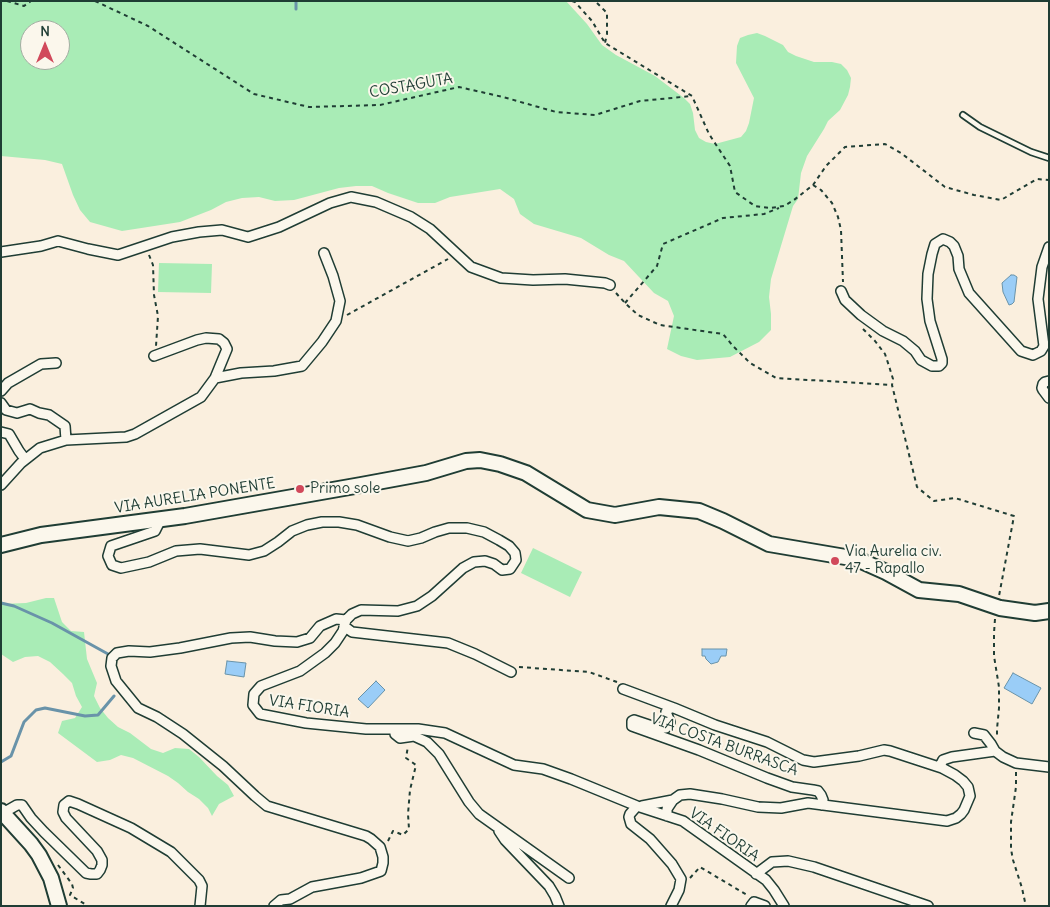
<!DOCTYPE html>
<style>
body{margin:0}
#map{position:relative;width:1050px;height:907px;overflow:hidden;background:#faefde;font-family:Delius,sans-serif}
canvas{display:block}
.frame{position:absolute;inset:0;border:2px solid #1f3d34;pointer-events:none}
.north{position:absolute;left:20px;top:20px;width:50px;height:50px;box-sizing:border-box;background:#fbf7ec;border:1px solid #a3ada2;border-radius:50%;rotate:0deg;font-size:14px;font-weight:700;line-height:20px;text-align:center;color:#1f3d34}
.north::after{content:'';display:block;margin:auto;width:18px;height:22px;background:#d1495b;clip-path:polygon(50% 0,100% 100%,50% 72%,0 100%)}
</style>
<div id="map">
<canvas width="1050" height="907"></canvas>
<div class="frame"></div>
<div class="north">N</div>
</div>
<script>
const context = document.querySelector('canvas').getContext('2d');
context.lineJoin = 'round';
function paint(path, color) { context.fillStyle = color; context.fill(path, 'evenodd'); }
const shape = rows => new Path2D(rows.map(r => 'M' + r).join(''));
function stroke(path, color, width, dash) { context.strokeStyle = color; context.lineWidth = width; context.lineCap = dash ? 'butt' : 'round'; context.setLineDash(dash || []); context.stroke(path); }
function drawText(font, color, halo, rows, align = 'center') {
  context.font = font + ' Delius,sans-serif'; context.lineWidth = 4; context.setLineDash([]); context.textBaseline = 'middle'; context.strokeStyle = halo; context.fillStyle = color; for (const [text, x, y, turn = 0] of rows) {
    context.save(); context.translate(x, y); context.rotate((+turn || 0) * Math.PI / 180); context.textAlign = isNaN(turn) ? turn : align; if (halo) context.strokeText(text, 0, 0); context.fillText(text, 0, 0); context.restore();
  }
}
const green = shape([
 [1,1,566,1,587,24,602,45,616,55,655,76,684,98,690,104,693,113,695,130,699,138,706,142,715,144,741,137,746,131,749,123,754,98,736,63,737,46,740,38,748,35,757,33,765,36,783,45,788,52,796,56,814,62,832,62,841,64,847,70,851,78,850,87,848,95,840,110,828,121,824,129,807,156,801,173,798,199,793,206,771,279,769,297,771,314,771,330,759,342,730,357,697,360,681,356,667,349,674,316,668,301,654,293,624,261,609,255,581,238,534,224,520,214,514,199,500,189,450,197,435,203,418,203,388,193,372,186,356,186,339,188,294,200,275,201,259,197,242,198,226,202,211,210,180,222,122,231,90,222,80,210,73,195,62,164,45,160,1,156],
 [30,30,60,30,60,60,30,60],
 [159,263,212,264,211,293,158,292],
 [533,548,582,572,570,597,521,573],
 [46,598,54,598,62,622,71,631,84,632,87,659,97,683,94,696,100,708,108,718,118,727,130,733,151,749,163,753,175,748,189,749,199,757,217,776,228,785,234,796,219,804,212,816,208,808,199,799,188,792,178,783,168,776,133,758,121,755,110,760,97,762,58,733,62,721,75,718,82,707,76,696,72,683,63,674,50,662,38,656,25,657,13,662,1,654,1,604,26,603]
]);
const water = shape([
 [1011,275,1014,275,1017,277,1014,302,1012,304,1009,305,1003,292,1002,283,1011,275],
 [702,649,727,649,726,656,721,656,718,662,711,664,706,659,705,656,702,656,702,649],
 [227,661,246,663,244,677,225,674,227,661],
 [1013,673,1041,688,1032,704,1004,688,1013,673],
 [376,681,385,690,368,708,358,699,376,681]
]);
const stream = shape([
 [296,1,296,9],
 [1,603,14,606,52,623,108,654],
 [1,762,11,756,24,722,36,710,45,708,85,716,98,715,114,696]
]);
const path = shape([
 [7,1,24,6,31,1],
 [95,1,148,26,254,94,309,107,380,105,459,87,503,97,556,112,595,115,640,101,692,96],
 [572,1,575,2,592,21,605,43,692,96,709,134,730,166,735,192,755,206,770,208,784,206,794,200,813,185,826,166,845,147,885,144,901,153,945,187,974,195,1001,200,1037,179,1049,180],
 [597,3,607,13,607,34,605,43],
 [813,185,821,190,832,203,838,217,841,230,843,282],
 [149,255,153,265,154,295,158,316,156,346],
 [616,293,625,303,638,315,660,325,723,334,733,346,750,363,776,378,892,385],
 [625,303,657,266,663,244,723,218,764,214,779,208],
 [347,315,448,259],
 [863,329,875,341,885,354,889,366,893,379,892,385,917,487,934,501,955,498,1014,516,999,596],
 [995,619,994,633,994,656,999,687,999,708,997,729,997,736],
 [519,667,589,672,617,682],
 [1016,772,1016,787,1011,822,1011,849,1013,860,1022,888,1025,902,1027,906],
 [388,841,393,831,403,835,409,829,408,814,410,790,416,765,406,758,408,746],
 [58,865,72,884,73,888,70,895,88,906],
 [690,878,700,867,747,895]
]);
const service = shape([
 [963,115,980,127,1031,152,1049,158]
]);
const minor = shape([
 [1,252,41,246,58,241,88,249,118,255,172,237,199,232,222,230,248,237,279,227,330,203,351,197,376,202,411,217,430,229,471,267,501,278,533,280,565,279,605,283,610,285],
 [841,291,845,300,861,315,883,331,903,341,915,351,921,360,932,366,939,366,942,363,942,359,930,321,927,299,928,274,932,254,935,244,943,239,950,242,954,246,958,256,959,269,969,293,1021,351,1033,355,1041,351,1044,346,1038,299,1042,267,1049,247],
 [215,378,241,373,274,371,302,366,322,342,336,321,340,301,333,276,324,253],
 [1049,381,1045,382,1043,384,1042,388,1043,390,1049,398],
 [1,391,8,383,41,364,56,363],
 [1,403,6,410,17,413,30,409,39,413,49,415,65,426,66,440],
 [1,432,9,434,19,451,25,459],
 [1,485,21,463,40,448,66,440,126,437,135,434,201,397,215,378,227,349,224,343,219,339,206,338,197,340,154,356],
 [161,519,155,531,111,546,108,556,112,565,121,568,149,562,176,551,200,549,249,555,264,551,278,542,292,531,307,525,322,522,339,522,357,525,390,537,408,541,421,538,435,532,449,528,467,528,484,532,499,540,509,546,515,553,516,560,510,569,502,570,494,564,485,561,474,562,463,568,432,596,417,606,398,611,361,610,352,614,346,620,343,631,335,643,325,653,300,671,261,686,254,694,253,705,260,714,306,723,366,729,418,729,445,733,514,765,543,769,571,779,637,806,683,821,766,880,774,890,784,906],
 [344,626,352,632,448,643,475,654,511,672],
 [623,689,674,708,715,725,767,742,803,760,814,762,859,756,884,750,890,751,942,768,955,775,963,781,968,787,970,796,964,810,961,814,956,818,947,821,808,803,781,808,758,807,722,799,690,794,680,795,673,800,667,809,667,816],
 [674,708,670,708,666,712,670,722,666,728,662,728,652,726,634,720,632,721,632,726,699,750,767,778,792,787,813,790,818,791,821,795,823,800,822,805],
 [395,729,395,734,400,738,414,736,427,742,439,754,469,802,479,814,569,878],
 [974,733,984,735,991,744,995,751],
 [942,768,941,764,943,760,952,757,995,751,1003,757,1016,763,1049,767],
 [637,806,630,814,629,817,631,824,650,839,672,864,681,879,679,890,671,906],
 [642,806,673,800],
 [3,813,17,805,22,805,31,818,44,832,86,873,91,874,97,874,100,870,102,865,102,860,97,851,66,818,63,812,64,805,69,801,78,804,131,828,171,852,199,880,202,886,200,906],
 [499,831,505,840,549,886,555,896,559,906],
 [756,874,772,862,788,861,814,867,928,906],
 [274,906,281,900,290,899,312,887,361,878,381,871,383,863,383,857,380,847,371,839,366,836,267,806,255,796,223,766,183,734,157,717,138,708,116,681,111,666,112,658,117,653,129,651,150,652,180,648,231,638,250,637,275,641,297,642,310,638,320,626,336,619,346,620],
 [751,906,754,902,765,906]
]);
const primary = shape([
 [1,545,41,535,185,516,361,485,426,473,466,461,480,460,500,464,526,473,587,510,615,515,659,507,699,511,723,521,769,544,857,559,886,572,919,590,959,594,1000,608,1035,613,1049,611],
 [1,811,31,844,39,855,51,878,59,906]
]);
const markers = [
 [300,489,5,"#d1495b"],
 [835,561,5,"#d1495b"]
];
const streetNames = [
 ["COSTAGUTA",411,86,-10],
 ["VIA AURELIA PONENTE",195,496,-9],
 ["VIA FIORIA",309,707,9],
 ["VIA COSTA BURRASCA",724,745,20],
 ["VIA FIORIA",724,835,35]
];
const poiNames = [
 ["Primo sole",310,489],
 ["Via Aurelia civ.",845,552],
 ["47 - Rapallo",845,569]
];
paint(green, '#a9ecb6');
paint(water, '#9acdf7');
stroke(water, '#6993a9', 1);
stroke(stream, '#6993a9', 3);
stroke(service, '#1f3d34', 8);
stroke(minor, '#1f3d34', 12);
stroke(primary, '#1f3d34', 18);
stroke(path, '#1f3d34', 2, [4, 4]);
stroke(service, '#fbf7ec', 4.5);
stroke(minor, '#fbf7ec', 9);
stroke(primary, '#fbf7ec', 14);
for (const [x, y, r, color] of markers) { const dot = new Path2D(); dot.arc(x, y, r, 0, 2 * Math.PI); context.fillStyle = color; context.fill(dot); stroke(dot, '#fbf7ec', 2); }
drawText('15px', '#1f3d34', '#fbf7ec', streetNames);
drawText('15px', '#1f3d34', '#fbf7ec', poiNames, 'left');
</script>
